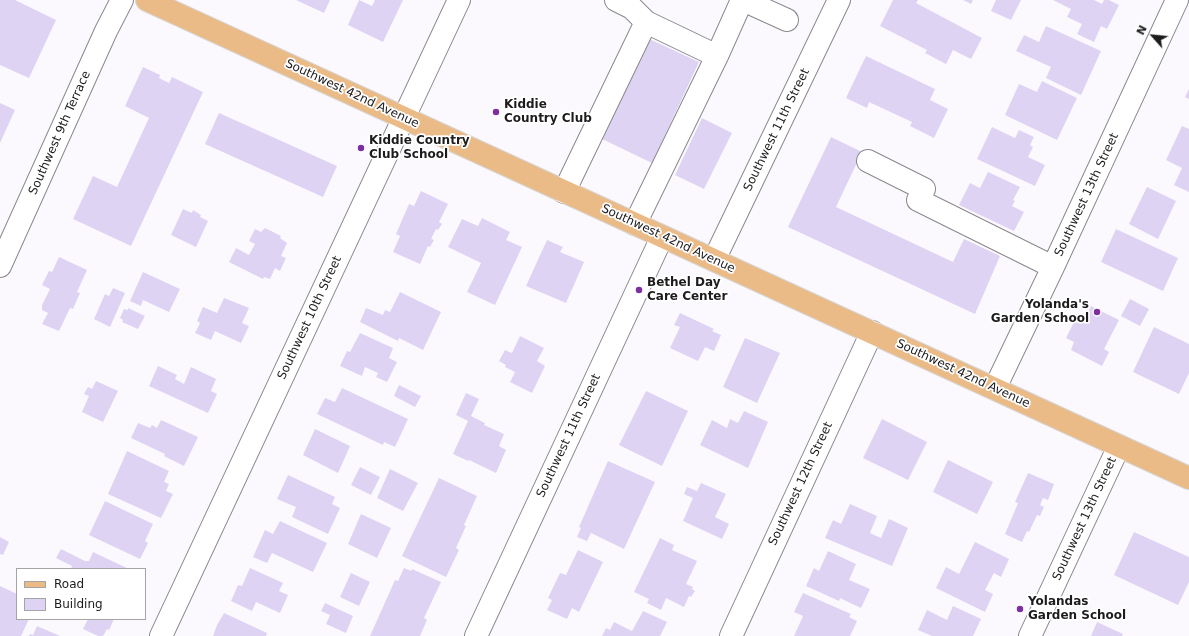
<!DOCTYPE html>
<style>
body{margin:0}
#map{position:relative;width:1189px;height:636px;overflow:hidden;background:#fbf9fe;font-family:"DejaVu Sans",sans-serif}
canvas{display:block}
.legend{position:absolute;left:16px;top:568px;width:130px;height:52px;box-sizing:border-box;background:#fff;border:1px solid #a4a4a5;margin:0;padding:5px 7px;list-style:none;font-size:12px;color:#1c1c1d}
.legend li{display:flex;align-items:center;gap:8px;height:20px}
.legend b{width:20px;border:1px solid #a4a4a5}
.north{position:absolute;left:1133px;top:16px;width:40px;height:40px;-webkit-text-stroke:3px #fff;paint-order:stroke;rotate:297deg;font-size:11px;font-weight:700;line-height:16px;text-align:center;color:#1c1c1d}
.north::after{content:'';display:block;margin:auto;width:14px;height:18px;background:#1c1c1d;clip-path:polygon(50% 0,100% 100%,50% 72%,0 100%)}
</style>
<div id="map">
<canvas width="1189" height="636"></canvas>
<ul class="legend">
<li><b style="height:5px;background:#ebbb87"></b>Road</li>
<li><b style="height:11px;background:#dfd3f4"></b>Building</li>
</ul>
<div class="north">N</div>
</div>
<script>
const context = document.querySelector('canvas').getContext('2d');
context.lineJoin = 'round';
function paint(path, color) { context.fillStyle = color; context.fill(path, 'evenodd'); }
const shape = rows => new Path2D(rows.map(r => 'M' + r).join(''));
function stroke(path, color, width, dash) { context.strokeStyle = color; context.lineWidth = width; context.lineCap = dash ? 'butt' : 'round'; context.setLineDash(dash || []); context.stroke(path); }
function drawText(font, color, halo, rows, align = 'center') {
  context.font = font + ' "DejaVu Sans",sans-serif'; context.lineWidth = 3.5; context.setLineDash([]); context.textBaseline = 'middle'; context.strokeStyle = halo; context.fillStyle = color; for (const [text, x, y, turn = 0] of rows) {
    context.save(); context.translate(x, y); context.rotate((+turn || 0) * Math.PI / 180); context.textAlign = isNaN(turn) ? turn : align; if (halo) context.strokeText(text, 0, 0); context.fillText(text, 0, 0); context.restore();
  }
}
const building = shape([
 [0,0,15,0,56,20,29,78,0,65],
 [296,0,330,0,324,13],
 [359,0,372,6,375,0,403,0,383,42,348,25],
 [893,0,918,0,916,3,982,38,971,59,953,50,946,64,925,53,927,50,880,26],
 [963,0,973,0,971,4],
 [996,0,1021,0,1011,20,991,11],
 [1053,0,1094,0,1102,4,1104,0,1109,0,1119,5,1107,29,1101,26,1094,42,1077,34,1082,24,1067,17,1071,9],
 [1046,26,1101,51,1081,95,1046,78,1051,67,1016,51,1024,35,1039,42],
 [647,38,699,62,652,163,600,138],
 [866,56,935,89,930,100,948,109,934,138,910,126,912,122,869,102,867,108,846,98],
 [143,67,160,75,159,78,169,83,172,77,203,92,131,246,73,219,93,176,117,187,149,118,125,106],
 [1042,81,1077,98,1057,140,1005,115,1019,84,1037,92],
 [1189,89,1189,99,1185,97],
 [0,103,15,110,0,143],
 [219,113,337,166,323,197,205,144],
 [702,118,732,133,704,189,675,175],
 [1182,126,1189,129,1189,192,1174,185,1182,168,1166,160],
 [992,127,1015,138,1019,130,1034,137,1030,145,1033,147,1028,157,1045,165,1035,186,977,159],
 [831,137,862,152,836,207,953,262,964,239,1000,256,975,314,788,227],
 [988,172,1020,187,1013,200,1015,201,1012,206,1024,212,1014,231,959,205,970,183,980,188],
 [1147,187,1176,201,1158,239,1129,224],
 [421,191,448,204,439,222,442,224,438,230,436,229,431,239,434,240,430,247,428,246,420,264,393,252,400,236,396,234,409,204,414,206],
 [183,209,192,213,193,210,201,215,200,217,208,221,196,247,171,235],
 [482,218,510,232,506,240,522,247,495,305,467,292,481,263,448,247,462,219,478,226],
 [265,228,281,236,280,238,287,243,281,256,286,258,280,271,275,268,270,279,264,277,263,279,229,262,236,248,249,255,255,244,249,241,255,229,261,232],
 [1116,229,1178,258,1163,291,1101,262],
 [547,240,563,247,560,252,584,262,566,303,526,286],
 [59,257,87,270,77,292,80,293,73,309,70,308,59,331,42,324,48,313,42,310,42,305,50,289,42,285,49,271,52,272],
 [143,272,180,289,169,312,143,300,141,306,130,301],
 [113,288,125,293,110,327,94,319,105,294,109,296],
 [400,292,441,312,423,350,399,338,398,341,360,322,366,308,383,315,385,310,390,312],
 [224,298,249,308,242,323,249,326,241,343,215,331,211,340,195,333,200,323,197,321,203,307,217,313],
 [1130,299,1149,309,1140,326,1121,316],
 [1091,306,1119,320,1104,349,1109,352,1102,366,1071,350,1074,342,1066,338,1078,314,1085,318],
 [128,308,145,316,138,329,122,322,123,320,120,318,124,309,128,310],
 [680,313,714,329,712,331,721,335,714,351,705,347,698,361,670,348,680,327,674,325],
 [1154,327,1189,344,1189,373,1179,394,1133,372],
 [360,333,393,348,389,358,397,362,387,382,376,377,378,373,365,367,362,376,340,366,347,351,350,352],
 [520,336,544,348,537,361,545,366,532,393,510,382,515,372,505,367,506,365,499,361,505,350,512,353],
 [745,338,780,353,757,403,723,387],
 [158,366,177,375,175,379,184,384,191,367,216,379,211,391,217,394,208,413,149,386],
 [96,381,118,391,103,422,82,412,89,396,84,394,88,387,92,389],
 [399,385,421,396,415,407,394,396],
 [342,388,408,419,395,447,384,442,383,445,317,414,325,398,335,402],
 [646,391,688,411,662,466,619,445],
 [466,393,479,399,471,416,485,423,484,425,504,434,499,446,506,450,496,473,469,460,468,461,453,454,468,421,456,415],
 [744,411,768,422,748,468,700,445,712,420,727,428,730,419,738,423],
 [882,419,927,442,908,480,863,458],
 [161,420,198,437,184,466,164,456,165,454,131,438,138,423,150,428,152,425,157,428],
 [315,429,350,446,338,473,303,455],
 [127,451,169,471,164,482,169,484,166,491,173,494,161,518,108,494],
 [948,460,993,482,977,514,933,492],
 [608,461,655,482,624,549,591,533,587,541,577,537,581,528,579,527],
 [360,467,380,477,371,495,351,485],
 [390,469,418,483,403,511,377,498],
 [1028,473,1054,484,1048,500,1043,498,1040,505,1044,507,1040,516,1037,515,1029,532,1027,531,1022,542,1005,534,1018,503,1015,502],
 [288,475,335,497,332,504,340,508,328,534,292,517,296,507,277,499],
 [439,478,477,496,464,525,466,526,456,548,459,550,446,577,402,556],
 [701,483,726,494,715,517,729,524,722,539,683,521,693,498,684,494,687,487,697,491],
 [105,501,153,524,145,541,148,543,140,559,89,535],
 [850,504,877,516,870,533,881,538,889,519,908,528,892,566,825,538,833,520,841,524],
 [361,514,391,528,377,558,348,544],
 [280,521,327,543,313,572,272,553,267,563,253,557,265,530,273,534],
 [1134,532,1189,557,1189,582,1178,605,1114,575],
 [0,537,9,542,3,555,0,554],
 [660,538,674,545,672,550,697,561,686,584,693,587,692,589,695,591,691,597,689,596,684,607,666,598,661,610,647,603,649,599,634,592],
 [975,542,1009,559,1001,577,994,573,985,590,993,594,985,612,936,588,946,567,959,574],
 [61,549,85,561,89,561,93,552,129,569,71,569,72,566,56,558],
 [578,550,603,562,579,612,572,608,567,619,547,610,552,600,548,598,560,573,566,575],
 [828,551,856,564,849,580,870,589,861,608,840,598,839,601,806,586,814,568,819,571],
 [250,568,283,583,279,591,288,595,280,613,256,602,252,611,231,601,238,585,242,586],
 [404,568,411,571,412,569,441,582,424,618,427,620,420,636,370,636,395,580,398,581],
 [351,573,370,582,359,606,340,597],
 [0,586,17,594,17,619,29,619,21,636,0,636],
 [803,593,851,614,849,617,857,621,850,636,794,636,803,616,794,612],
 [325,603,353,616,346,633,326,624,330,615,321,611],
 [953,606,981,619,973,636,932,636,918,630,927,610,947,620],
 [643,611,667,622,660,636,602,636,606,628,610,630,614,622,632,631],
 [224,613,267,633,266,636,213,636,217,625],
 [88,619,114,619,109,630,107,629,103,636,98,636,83,629],
 [1097,622,1123,634,1122,636,1091,636],
 [37,626,60,636,29,636,30,634,33,635]
]);
const minor = shape([
 [616,0,632,8,646,22],
 [743,0,787,20],
 [717,56,742,0],
 [868,161,924,189,918,200,1053,267],
 [564,192,646,22,717,56,635,224],
 [714,260,839,0],
 [0,266,106,31,122,0],
 [995,388,1053,267,1177,0],
 [161,636,459,0],
 [476,636,662,237],
 [731,636,872,332],
 [1030,636,1119,446]
]);
const major = shape([
 [147,0,1189,478]
]);
const markers = [
 [496,112,4,"#7d2fa1"],
 [361,148,4,"#7d2fa1"],
 [639,290,4,"#7d2fa1"],
 [1097,312,4,"#7d2fa1"],
 [1020,609,4,"#7d2fa1"]
];
const streetNames = [
 ["Southwest 42nd Avenue",352,94,25],
 ["Southwest 11th Street",777,130,-64],
 ["Southwest 9th Terrace",60,133,-66],
 ["Southwest 13th Street",1087,195,-65],
 ["Southwest 42nd Avenue",668,239,25],
 ["Southwest 10th Street",310,318,-65],
 ["Southwest 42nd Avenue",963,374,25],
 ["Southwest 11th Street",569,436,-65],
 ["Southwest 12th Street",801,484,-65],
 ["Southwest 13th Street",1085,519,-65]
];
const poiNames = [
 ["Kiddie",504,105],
 ["Country Club",504,119],
 ["Kiddie Country",369,141],
 ["Club School",369,155],
 ["Bethel Day",647,283],
 ["Care Center",647,297],
 ["Yolanda's",1089,305,"right"],
 ["Garden School",1089,319,"right"],
 ["Yolandas",1028,602],
 ["Garden School",1028,616]
];
paint(building, '#dfd3f4');
stroke(minor, '#89888c', 24);
stroke(major, '#d6d6d6', 24);
stroke(minor, '#fff', 22);
stroke(major, '#ebbb87', 22);
for (const [x, y, r, color] of markers) { const dot = new Path2D(); dot.arc(x, y, r, 0, 2 * Math.PI); context.fillStyle = color; context.fill(dot); stroke(dot, '#fff', 1.5); }
drawText('12px', '#1c1c1d', '#fff', streetNames);
drawText('bold 12px', '#1c1c1d', '#fff', poiNames, 'left');
</script>
